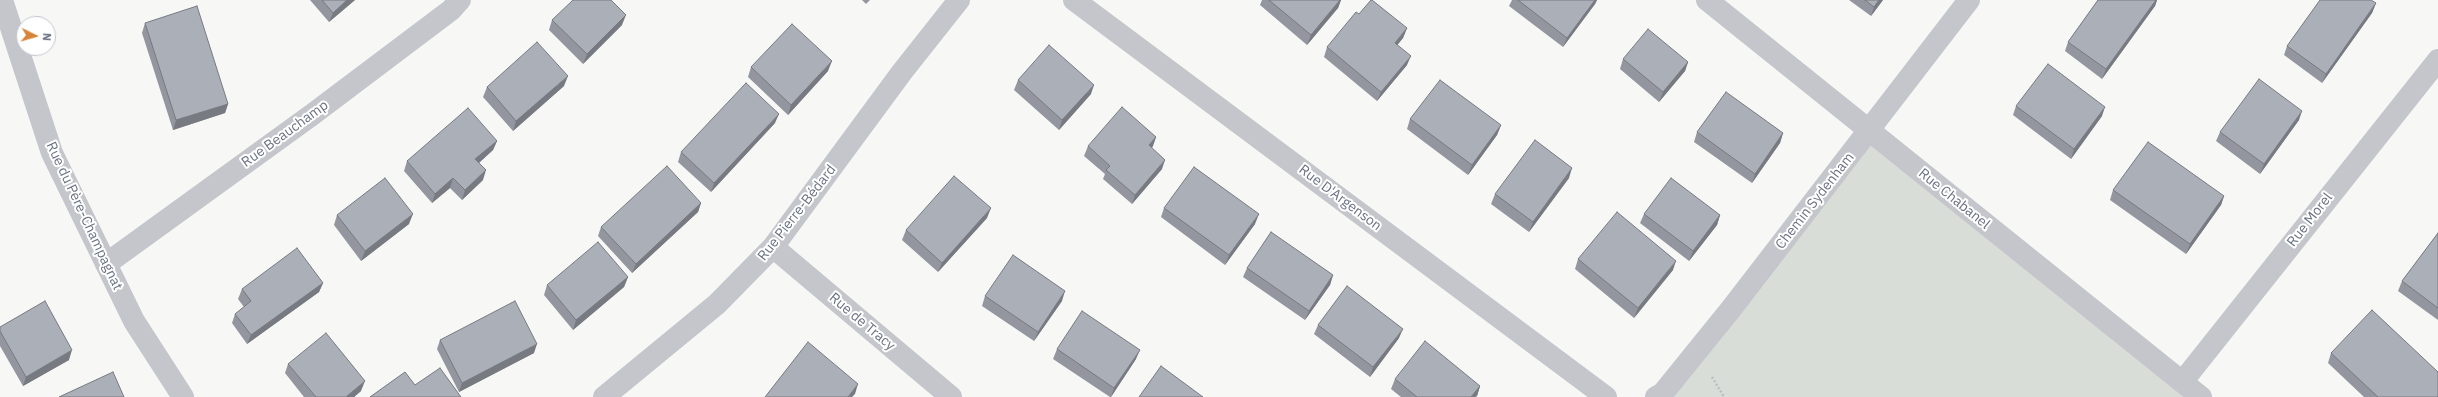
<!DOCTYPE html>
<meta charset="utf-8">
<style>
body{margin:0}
#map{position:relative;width:2438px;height:397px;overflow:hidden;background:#f7f8f6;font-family:"IBM Plex Sans",sans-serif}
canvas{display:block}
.north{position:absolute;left:16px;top:16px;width:40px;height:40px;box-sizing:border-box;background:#fff;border:1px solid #c3c6ce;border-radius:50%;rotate:95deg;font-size:11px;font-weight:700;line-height:16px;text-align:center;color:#697184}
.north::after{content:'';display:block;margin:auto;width:14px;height:18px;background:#d68437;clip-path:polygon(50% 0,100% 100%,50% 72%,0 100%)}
</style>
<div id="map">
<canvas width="2438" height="397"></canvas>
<div class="north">N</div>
</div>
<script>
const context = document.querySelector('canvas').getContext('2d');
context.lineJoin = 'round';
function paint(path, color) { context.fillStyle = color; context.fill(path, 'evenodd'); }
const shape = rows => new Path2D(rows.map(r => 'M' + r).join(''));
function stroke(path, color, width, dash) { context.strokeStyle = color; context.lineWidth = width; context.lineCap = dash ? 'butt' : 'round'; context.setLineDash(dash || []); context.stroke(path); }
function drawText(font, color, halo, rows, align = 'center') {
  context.font = font + ' "IBM Plex Sans",sans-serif'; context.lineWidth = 4; context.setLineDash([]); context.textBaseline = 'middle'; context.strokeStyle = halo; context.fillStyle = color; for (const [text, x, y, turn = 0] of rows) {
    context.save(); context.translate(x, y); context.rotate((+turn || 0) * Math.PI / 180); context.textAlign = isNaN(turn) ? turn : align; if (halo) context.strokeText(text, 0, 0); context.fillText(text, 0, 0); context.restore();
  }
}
const green = shape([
 [1869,131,2201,397,1660,397]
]);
const path = shape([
 [1712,377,1724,397]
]);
const minor = shape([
 [2,0,52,153,134,321,183,397],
 [1074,0,1606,397],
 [1707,0,2201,397],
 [773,247,951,397],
 [106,264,313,114,451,10,460,0],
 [2183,381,2438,60],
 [604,397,717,304,773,247,902,72,959,0],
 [1656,397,1663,393,1731,309,1969,0]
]);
const wall = shape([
 [310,0,355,0,329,22],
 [862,0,870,0,866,4],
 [1262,0,1341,0,1338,8,1307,45,1260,5],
 [1512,0,1597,0,1595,4,1563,47,1509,6],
 [1849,0,1883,0,1871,16],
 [2098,0,2157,0,2155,6,2102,79,2065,51,2068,42],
 [2376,3,2372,13,2322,83,2284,55,2287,46],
 [1359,14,1407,28,1403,38,1397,45,1407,65,1377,101,1324,57,1327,47],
 [552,20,622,25,583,64,549,30],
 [145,23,228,104,225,113,173,130,142,33],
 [1623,59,1688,62,1685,71,1659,102,1620,69],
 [751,67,828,71,788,115,748,77],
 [1018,80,1091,94,1059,130,1014,90],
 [564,86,513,131,483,97,487,87],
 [2016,106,2102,116,2071,159,2013,115],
 [1410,119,1501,125,1497,135,1468,175,1407,129],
 [2299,120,2260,174,2216,141,2220,132],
 [775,123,711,192,678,162,681,152],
 [1697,132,1783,133,1780,143,1752,183,1694,142],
 [1156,137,1152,148,1162,169,1132,204,1103,179,1105,174,1084,156,1088,146],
 [497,141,493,150,479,163,483,180,462,200,450,188,432,203,404,171,407,161],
 [1569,178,1529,232,1491,204,1495,194],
 [2113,190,2224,196,2221,205,2186,254,2110,200],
 [701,203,698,212,632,273,598,236,601,227],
 [1164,208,1255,224,1225,265,1161,217],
 [1644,214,1720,215,1717,225,1689,261,1640,223],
 [337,215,409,224,361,261,334,225],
 [987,218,938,272,902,240,906,230],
 [2438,233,2438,320,2398,291,2402,281],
 [1578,259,1673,270,1634,318,1575,269],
 [1247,268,1333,275,1330,285,1305,320,1243,277],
 [628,277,624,287,573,330,544,295,547,285],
 [323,283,319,292,247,344,232,323,235,314,244,307,238,299,242,289],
 [985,296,1062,301,1034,341,982,306],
 [1318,325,1399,338,1370,377,1314,334],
 [0,327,69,360,23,386,0,346],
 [440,340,534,353,459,392,437,349],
 [1057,349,1136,359,1111,397,1110,397,1053,359],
 [2331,353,2438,397,2364,397,2328,363],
 [288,364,361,391,354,397,304,397,285,373],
 [1395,379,1480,386,1477,396,1475,397,1401,397,1391,389]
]);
const shadedWall = shape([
 [347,0,355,0,329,22,333,13],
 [1340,0,1341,0,1338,8,1307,45,1311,35],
 [1595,0,1597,0,1595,4,1563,47,1567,38],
 [1879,0,1883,0,1871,16,1874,7],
 [2156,0,2157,0,2155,6,2102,79,2106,69],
 [2376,3,2372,13,2322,83,2326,74],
 [626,15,622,25,583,64,587,54],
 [1407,28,1403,38,1391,53,1395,43],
 [1411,56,1407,65,1377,101,1381,92],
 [832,61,828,71,788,115,791,105],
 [1688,62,1685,71,1659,102,1663,92],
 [568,76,564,86,513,131,516,121],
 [1094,85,1091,94,1059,130,1062,120],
 [228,104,225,113,173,130,176,120],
 [2105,107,2102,116,2071,159,2074,149],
 [2302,111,2299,120,2260,174,2264,164],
 [779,114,775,123,711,192,714,183],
 [1501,125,1497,135,1468,175,1472,165],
 [1783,133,1780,143,1752,183,1755,174],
 [1156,137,1153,146,1146,155,1149,145],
 [497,141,493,150,472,169,475,159],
 [1165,160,1162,169,1132,204,1135,195],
 [1572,168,1569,178,1529,232,1533,222],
 [486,170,483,180,462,200,465,190],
 [453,178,450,188,432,203,435,194],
 [2224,196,2221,205,2186,254,2190,244],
 [701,203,698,212,632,273,636,264],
 [991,208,987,218,938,272,942,263],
 [413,214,409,224,361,261,365,251],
 [1259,214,1255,224,1225,265,1229,255],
 [1720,215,1717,225,1689,261,1693,251],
 [1676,261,1673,270,1634,318,1638,308],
 [1333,275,1330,285,1305,320,1309,311],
 [628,277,624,287,573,330,576,320],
 [323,283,319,292,247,344,251,335],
 [1065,291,1062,301,1034,341,1038,332],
 [1403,329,1399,338,1370,377,1373,367],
 [537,344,534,353,459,392,462,383],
 [72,350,69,360,23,386,26,377],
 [1140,350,1136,359,1111,397,1114,388],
 [365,381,361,391,354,397,346,397],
 [858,384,855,394,852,397,848,397],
 [1480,386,1477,396,1475,397,1471,397]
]);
const building = shape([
 [322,0,347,0,333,13,322,0],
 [573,0,611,0,626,15,587,54,552,20,573,0],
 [1269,0,1340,0,1311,35,1269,0],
 [1371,0,1372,0,1407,28,1395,43,1411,56,1381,92,1327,47,1356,12,1359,14,1371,0],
 [1518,0,1595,0,1567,38,1518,0],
 [1865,0,1879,0,1874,7,1865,0],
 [2098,0,2156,0,2106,69,2068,42,2098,0],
 [2320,0,2371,0,2376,3,2326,74,2287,46,2320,0],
 [197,6,228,104,176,120,145,23,197,6],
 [792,24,832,61,791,105,751,67,792,24],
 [1648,29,1688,62,1663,92,1623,59,1648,29],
 [537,42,568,76,516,121,487,87,537,42],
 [1049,45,1094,85,1062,120,1018,80,1049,45],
 [2048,64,2105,107,2074,149,2016,106,2048,64],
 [2259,79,2302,111,2264,164,2220,132,2259,79],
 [1440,80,1501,125,1472,165,1410,119,1440,80],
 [746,83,779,114,714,183,681,152,746,83],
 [1726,92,1783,133,1755,174,1697,132,1726,92],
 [1122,107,1156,137,1149,145,1165,160,1135,195,1106,170,1110,166,1088,146,1122,107],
 [468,108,497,141,475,159,486,170,465,190,453,178,435,194,407,161,468,108],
 [1535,140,1572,168,1533,222,1495,194,1535,140],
 [2148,142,2224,196,2190,244,2113,190,2148,142],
 [667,166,701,203,636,264,601,227,667,166],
 [1194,167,1259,214,1229,255,1164,208,1194,167],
 [954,176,991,208,942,263,906,230,954,176],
 [385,178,413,214,365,251,337,215,385,178],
 [1671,178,1720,215,1693,251,1644,214,1671,178],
 [1617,212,1676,261,1638,308,1578,259,1617,212],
 [1271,232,1333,275,1309,311,1247,268,1271,232],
 [2438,233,2438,308,2402,281,2438,233],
 [598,242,628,277,576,320,547,285,598,242],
 [297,248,323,283,251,335,235,314,251,301,242,289,297,248],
 [1013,255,1065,291,1038,332,985,296,1013,255],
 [1347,286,1403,329,1373,367,1318,325,1347,286],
 [45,301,72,350,26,377,0,331,0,327,45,301],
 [515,301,537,344,462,383,440,340,515,301],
 [2372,310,2438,372,2438,397,2378,397,2331,353,2372,310],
 [1082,311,1140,350,1114,388,1057,349,1082,311],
 [326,333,365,381,346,397,316,397,288,364,326,333],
 [1425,341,1480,386,1471,397,1417,397,1395,379,1425,341],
 [808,342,858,384,848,397,765,397,808,342],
 [1161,366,1203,397,1139,397,1161,366],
 [440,368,461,397,370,397,405,372,415,385,440,368],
 [113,372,124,397,59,397,113,372]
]);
const streetNames = [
 ["Rue Beauchamp",285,134,-36],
 ["Rue D'Argenson",1340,198,37],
 ["Rue Chabanel",1954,199,39],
 ["Chemin Sydenham",1815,201,-52],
 ["Rue Pierre-Bédard",797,213,-52],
 ["Rue du Père-Champagnat",84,216,65],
 ["Rue Morel",2310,220,-52],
 ["Rue de Tracy",862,322,40]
];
paint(green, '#d8ded7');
stroke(path, '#bcbdc1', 2.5, [2, 2]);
stroke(minor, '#c4c6cb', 22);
paint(wall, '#93969e');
paint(shadedWall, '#787a81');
paint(building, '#abafb8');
stroke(building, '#787a81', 1);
drawText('14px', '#697184', '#fff', streetNames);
</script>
